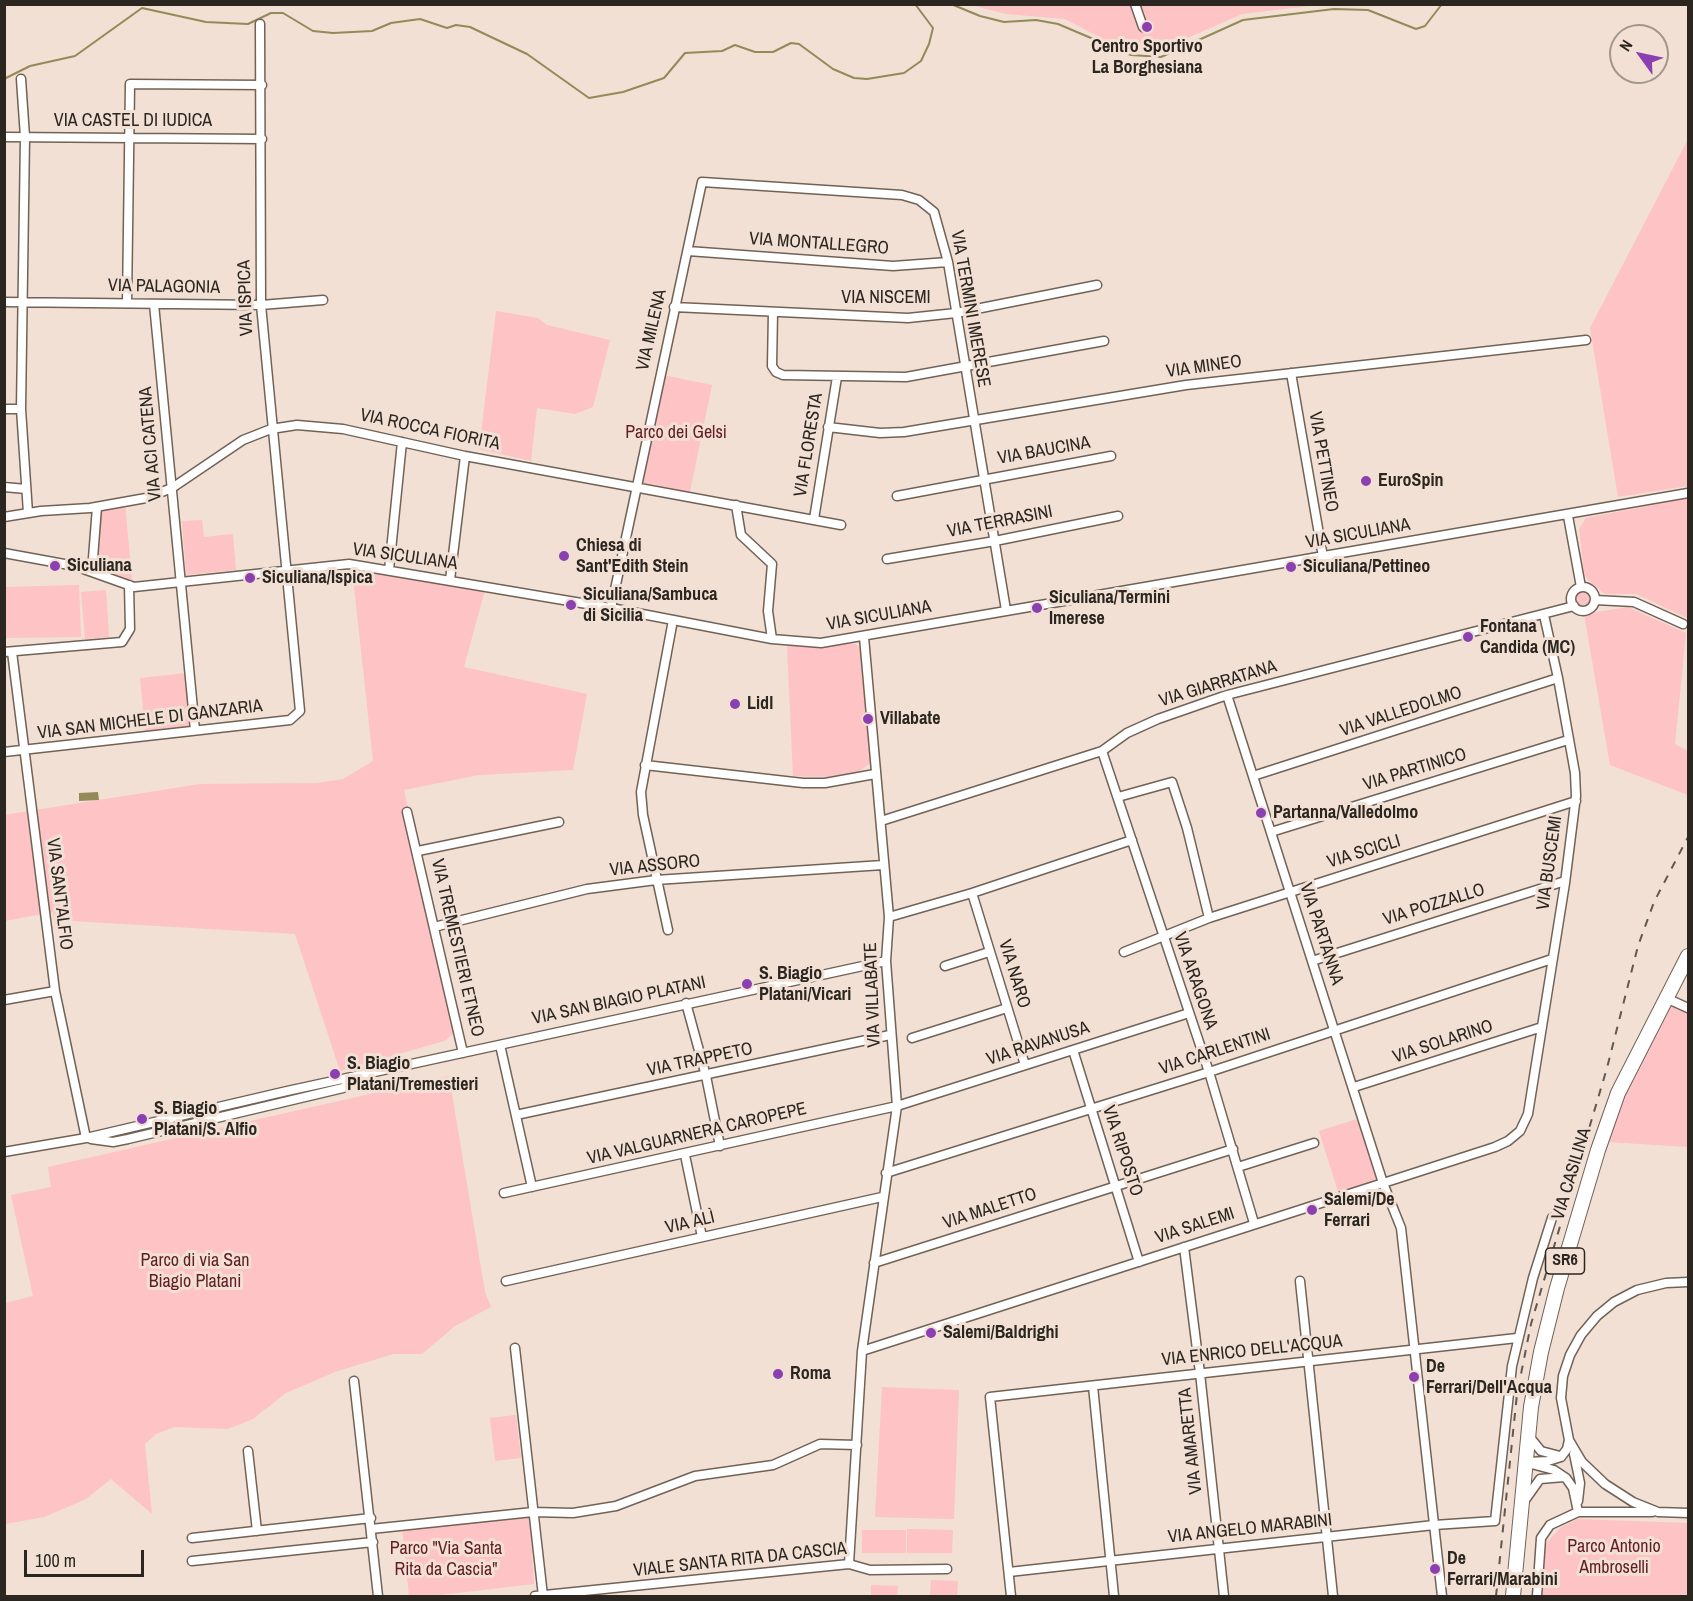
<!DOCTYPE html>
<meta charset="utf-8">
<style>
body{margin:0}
#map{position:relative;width:1693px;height:1601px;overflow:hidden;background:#f1e0d3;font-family:"Archivo Narrow",sans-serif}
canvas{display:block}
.frame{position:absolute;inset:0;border:6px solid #2c2621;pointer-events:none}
.north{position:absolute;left:1609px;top:24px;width:60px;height:60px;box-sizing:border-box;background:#f1e0d3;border:2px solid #a2968c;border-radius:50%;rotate:303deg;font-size:16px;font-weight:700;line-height:24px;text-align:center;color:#2c2621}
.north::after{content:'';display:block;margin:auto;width:21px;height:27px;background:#8b40b2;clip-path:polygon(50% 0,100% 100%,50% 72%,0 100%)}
.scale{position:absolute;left:24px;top:1550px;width:120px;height:27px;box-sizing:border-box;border:3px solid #2c2621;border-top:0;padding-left:8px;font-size:18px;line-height:21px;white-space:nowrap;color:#2c2621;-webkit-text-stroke:4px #f1e0d3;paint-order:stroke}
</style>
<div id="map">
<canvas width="1693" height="1601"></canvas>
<div class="frame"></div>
<div class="north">N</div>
<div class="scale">100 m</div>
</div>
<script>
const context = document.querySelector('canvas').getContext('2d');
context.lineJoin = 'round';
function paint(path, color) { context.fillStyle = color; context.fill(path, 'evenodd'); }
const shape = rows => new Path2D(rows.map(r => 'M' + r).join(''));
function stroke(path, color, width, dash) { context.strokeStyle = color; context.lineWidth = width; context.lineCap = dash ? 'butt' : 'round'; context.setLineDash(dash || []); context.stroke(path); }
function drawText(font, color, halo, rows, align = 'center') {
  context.font = font + ' "Archivo Narrow",sans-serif'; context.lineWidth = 6; context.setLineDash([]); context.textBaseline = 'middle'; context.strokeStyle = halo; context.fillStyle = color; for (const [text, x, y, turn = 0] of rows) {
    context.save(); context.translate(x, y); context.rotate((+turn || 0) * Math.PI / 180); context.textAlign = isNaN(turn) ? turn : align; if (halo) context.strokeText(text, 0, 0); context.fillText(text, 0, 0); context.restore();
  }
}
const green = shape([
 [971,5,1318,5,1242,14,1158,51,1116,46,1065,19,1006,14],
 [1688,139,1688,486,1618,497,1590,328],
 [496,311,538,318,547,325,610,340,593,407,575,414,537,408,531,461,479,449],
 [663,375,712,385,690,492,641,482],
 [1688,498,1687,618,1636,594,1605,594,1588,580,1584,573,1579,529,1586,518],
 [125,504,132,580,94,567,98,508],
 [202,520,204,537,233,534,236,570,186,575,182,521],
 [352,568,486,586,464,667,587,694,573,770,479,775,404,790,458,1030,444,1041,340,1071,295,934,54,920,53,912,5,921,4,815,200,784,317,783,343,779,373,761],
 [79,585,81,637,5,638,5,587],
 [106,590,109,637,85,639,81,592],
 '1576 599a7 7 0 1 1 14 0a7 7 0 1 1-14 0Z',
 [1628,607,1686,633,1675,744,1688,751,1688,795,1610,765,1584,614],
 [856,644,864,653,871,763,858,772,831,777,793,776,787,645],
 [187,673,193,727,145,731,140,678],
 [1669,1006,1688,1010,1688,1147,1607,1142,1629,1081],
 [449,1076,485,1292,491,1307,455,1326,422,1354,393,1354,335,1372,286,1393,253,1419,228,1429,174,1427,156,1434,145,1444,152,1514,111,1479,86,1499,44,1517,5,1524,5,1303,33,1296,11,1195,51,1187,48,1167],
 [1357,1119,1377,1180,1338,1192,1319,1131],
 [882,1387,959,1390,954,1519,875,1517],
 [516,1415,521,1458,495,1461,490,1418],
 [530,1516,534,1584,431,1596,409,1596,402,1528],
 [1578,1519,1688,1523,1688,1596,1540,1596,1544,1551,1547,1542,1561,1527],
 [907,1529,953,1530,952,1553,907,1553],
 [862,1530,906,1530,906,1553,862,1553],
 [931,1580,958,1581,957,1596,930,1596],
 [871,1585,898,1586,897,1596,871,1596]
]);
const water = shape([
 [98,792,99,800,79,801,79,793]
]);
const stream = shape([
 [951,4,980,16,1004,22,1036,20,1058,24,1131,55,1161,57,1243,20,1334,9,1368,10,1416,29,1425,26,1442,4],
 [4,79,30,66,75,56,142,8,206,22,248,24,271,13,283,13,313,31,333,33,372,31,391,23,420,19,447,28,456,25,470,27,527,54,589,98,623,92,664,78,685,53,722,51,735,45,755,52,773,52,791,43,799,44,833,69,854,78,867,79,904,73,921,61,929,44,933,28,915,4]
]);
const minor = shape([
 [1135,4,1143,27],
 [21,79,25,137,21,409,28,513],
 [4,137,262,139],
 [688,251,893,266,948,262],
 [4,302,261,305,323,300],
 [127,303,130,84,262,85],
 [154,304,195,730],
 [674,307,908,318,956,313,1097,285],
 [773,312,772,366,776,372,783,375,906,377,1104,341],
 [1291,373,1323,557],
 [4,409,21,409],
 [828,427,880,433,904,432,1186,385,1586,340],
 [4,487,26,489],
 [897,496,1111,456],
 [736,505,741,535,772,564,768,611,772,639],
 [1568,516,1581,587],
 [4,517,41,511,90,508,146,498,172,488,243,440,271,429,297,425,343,429,465,456,841,525],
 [814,519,837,377],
 [4,553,75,566,134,587,349,564,611,608,772,639,821,643,1688,493],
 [887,559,995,541,1118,516],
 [389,570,402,442],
 [92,571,97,507],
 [450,580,465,456],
 '1571 599a12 12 0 1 1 24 0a12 12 0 1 1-24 0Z',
 [1595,600,1634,602,1683,624],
 [611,608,702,182,902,195,919,200,934,212,948,262,1006,610],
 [4,652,122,642,130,629,129,585],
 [12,652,55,991,86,1138],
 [1227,695,1383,1183,1401,1228,1442,1596],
 [1102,751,1209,1072,1254,1223],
 [4,752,290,720,300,711,261,305,260,24],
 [645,765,803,783,825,783,875,774],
 [1253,776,1558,678],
 [1118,797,1172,782,1187,828,1209,918],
 [407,812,463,1053],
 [881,821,1102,751,1127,733,1158,719,1227,695,1574,606],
 [1271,832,1568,740],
 [418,851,559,822],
 [972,893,1025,1065],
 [889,917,972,893,1132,840],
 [434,927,587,889,656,880,883,865],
 [668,930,643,815,641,792,673,620],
 [1124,952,1209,918,1576,801],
 [1312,961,1565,881],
 [945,966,989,952],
 [1666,998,1688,1008],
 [4,1000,55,991],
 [686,1003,706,1076,720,1146],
 [912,1038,1007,1008],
 [500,1045,532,1187],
 [1073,1050,1139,1262],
 [1354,1087,1542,1027],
 [516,1115,890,1035],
 [91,1139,113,1142,128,1139,343,1088,356,1078],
 [4,1152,86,1138,287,1091,886,961],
 [685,1155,702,1237],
 [1238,1167,1314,1143],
 [886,1173,1209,1072,1552,959],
 [504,1193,897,1106,1189,1013],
 [1184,1247,1200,1373,1224,1596],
 [874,1263,1233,1149],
 [506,1281,882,1197],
 [1300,1281,1333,1596],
 [1688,1282,1666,1283,1637,1290,1614,1302,1597,1316,1581,1335,1570,1355,1563,1376,1561,1398,1569,1440,1582,1462,1605,1484,1633,1502,1658,1512,1688,1513],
 [515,1348,543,1596],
 [862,1351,1495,1147,1508,1141,1520,1131,1528,1114,1565,883,1576,796,1575,773,1558,678,1544,615],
 [354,1381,378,1596],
 [1093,1386,1114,1596],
 [1528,1435,1541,1451,1560,1456],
 [248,1451,257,1531],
 [1574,1454,1580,1483,1578,1501],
 [1524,1462,1554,1470,1566,1478,1573,1488,1578,1512],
 [1528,1462,1548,1461,1561,1457,1567,1449,1569,1440],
 [1525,1500,1540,1479,1564,1477],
 [371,1529,533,1512,573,1513,616,1506,695,1476,773,1465,820,1444,857,1445],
 [192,1538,371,1518],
 [192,1561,373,1542],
 [849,1564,862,1351,897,1106,886,961,889,917,864,637],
 [1009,1572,1434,1525,1495,1521,1512,1366,1533,1278,1552,1218],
 [535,1596,849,1564,870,1570,947,1569],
 [1011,1596,990,1397,1517,1338],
 [1537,1596,1541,1538,1550,1525,1578,1512,1652,1512]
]);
const primary = shape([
 [1513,1596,1531,1407,1541,1352,1557,1288,1598,1150,1618,1093,1688,956]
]);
const rail = shape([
 [1496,1596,1517,1394,1531,1324,1607,1068,1638,946,1654,902,1688,837]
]);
const markers = [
 [1147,27,6,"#8b40b2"],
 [1366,481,6,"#8b40b2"],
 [564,556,6,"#8b40b2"],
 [55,566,6,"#8b40b2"],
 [1291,567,6,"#8b40b2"],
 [250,578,6,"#8b40b2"],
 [571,605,6,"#8b40b2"],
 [1037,608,6,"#8b40b2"],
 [1468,637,6,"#8b40b2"],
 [735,704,6,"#8b40b2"],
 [868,719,6,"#8b40b2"],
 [1261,813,6,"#8b40b2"],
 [747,984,6,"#8b40b2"],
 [335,1074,6,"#8b40b2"],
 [142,1119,6,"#8b40b2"],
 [1312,1210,6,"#8b40b2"],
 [931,1333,6,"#8b40b2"],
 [778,1374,6,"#8b40b2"],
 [1414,1377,6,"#8b40b2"],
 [1435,1569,6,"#8b40b2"]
];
const shields = [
 [1565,1261,39]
];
const shieldNames = [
 ["SR6",1565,1261]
];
const poiNames = [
 ["Centro Sportivo",1147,47,"center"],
 ["La Borghesiana",1147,68,"center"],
 ["EuroSpin",1378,481],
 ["Chiesa di",576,546],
 ["Sant'Edith Stein",576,567],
 ["Siculiana",67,566],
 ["Siculiana/Pettineo",1303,567],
 ["Siculiana/Ispica",262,578],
 ["Siculiana/Sambuca",583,595],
 ["di Sicilia",583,616],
 ["Siculiana/Termini",1049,598],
 ["Imerese",1049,619],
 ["Fontana",1480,627],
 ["Candida (MC)",1480,648],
 ["Lidl",747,704],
 ["Villabate",880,719],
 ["Partanna/Valledolmo",1273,813],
 ["S. Biagio",759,974],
 ["Platani/Vicari",759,995],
 ["S. Biagio",347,1064],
 ["Platani/Tremestieri",347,1085],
 ["S. Biagio",154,1109],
 ["Platani/S. Alfio",154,1130],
 ["Salemi/De",1324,1200],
 ["Ferrari",1324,1221],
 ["Salemi/Baldrighi",943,1333],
 ["De",1426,1367],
 ["Ferrari/Dell'Acqua",1426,1388],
 ["Roma",790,1374],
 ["De",1447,1559],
 ["Ferrari/Marabini",1447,1580]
];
const streetNames = [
 ["VIA CASTEL DI IUDICA",133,121],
 ["VIA MONTALLEGRO",819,244,4],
 ["VIA PALAGONIA",164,287,1],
 ["VIA ISPICA",246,298,-92],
 ["VIA NISCEMI",886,298],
 ["VIA TERMINI IMERESE",970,309,80],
 ["VIA MILENA",652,330,-77],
 ["VIA MINEO",1204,367,-8],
 ["VIA ROCCA FIORITA",430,430,12],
 ["VIA ACI CATENA",151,444,-95],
 ["VIA FLORESTA",809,445,-81],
 ["VIA BAUCINA",1044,451,-10],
 ["VIA PETTINEO",1323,462,80],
 ["VIA TERRASINI",1000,522,-11],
 ["VIA SICULIANA",1358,534,-10],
 ["VIA SICULIANA",405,557,8],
 ["VIA SICULIANA",879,616,-10],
 ["VIA GIARRATANA",1218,684,-17],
 ["VIA VALLEDOLMO",1401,712,-18],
 ["VIA SAN MICHELE DI GANZARIA",150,720,-7],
 ["VIA PARTINICO",1415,770,-17],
 ["VIA SCICLI",1364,852,-17],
 ["VIA BUSCEMI",1550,863,-82],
 ["VIA ASSORO",655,866,-6],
 ["VIA SANT'ALFIO",59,894,83],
 ["VIA POZZALLO",1434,905,-17],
 ["VIA PARTANNA",1321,934,72],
 ["VIA TREMESTIERI ETNEO",457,948,77],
 ["VIA NARO",1014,974,73],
 ["VIA ARAGONA",1195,981,71],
 ["VIA VILLABATE",873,995,-92],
 ["VIA SAN BIAGIO PLATANI",619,1001,-12],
 ["VIA SOLARINO",1443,1042,-18],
 ["VIA RAVANUSA",1038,1044,-18],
 ["VIA CARLENTINI",1215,1052,-18],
 ["VIA TRAPPETO",700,1060,-12],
 ["VIA VALGUARNERA CAROPEPE",697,1134,-13],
 ["VIA RIPOSTO",1122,1151,72],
 ["VIA CASILINA",1572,1174,-73],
 ["VIA MALETTO",990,1209,-18],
 ["VIA ALÌ",690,1223,-13],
 ["VIA SALEMI",1195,1226,-18],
 ["VIA ENRICO DELL'ACQUA",1252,1351,-6],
 ["VIA AMARETTA",1191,1441,-96],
 ["VIA ANGELO MARABINI",1250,1529,-6],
 ["VIALE SANTA RITA DA CASCIA",740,1560,-6]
];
const parkNames = [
 ["Parco dei Gelsi",676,433],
 ["Parco di via San",195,1261],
 ["Biagio Platani",195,1282],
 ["Parco Antonio",1614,1547],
 ["Ambroselli",1614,1568],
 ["Parco \"Via Santa",446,1549],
 ["Rita da Cascia\"",446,1570]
];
paint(green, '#fdc3c5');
paint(water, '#928b58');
stroke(stream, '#928b58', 2);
stroke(minor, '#716257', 11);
stroke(primary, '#716257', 16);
stroke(minor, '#fff', 8);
stroke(primary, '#fff', 14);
stroke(rail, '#615851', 2, [8, 8]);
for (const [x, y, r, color] of markers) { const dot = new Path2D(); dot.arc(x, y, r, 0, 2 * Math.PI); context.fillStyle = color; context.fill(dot); stroke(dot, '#f1e0d3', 2); }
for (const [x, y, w] of shields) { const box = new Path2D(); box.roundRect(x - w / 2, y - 13, w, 26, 4.5); context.fillStyle = '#f1e0d3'; context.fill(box); stroke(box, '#2c2621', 1.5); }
drawText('bold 16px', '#2c2621', null, shieldNames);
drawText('bold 18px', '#2c2621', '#f1e0d3', poiNames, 'left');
drawText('18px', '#2c2621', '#f1e0d3', streetNames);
drawText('18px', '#621c26', '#f1e0d3', parkNames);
</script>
